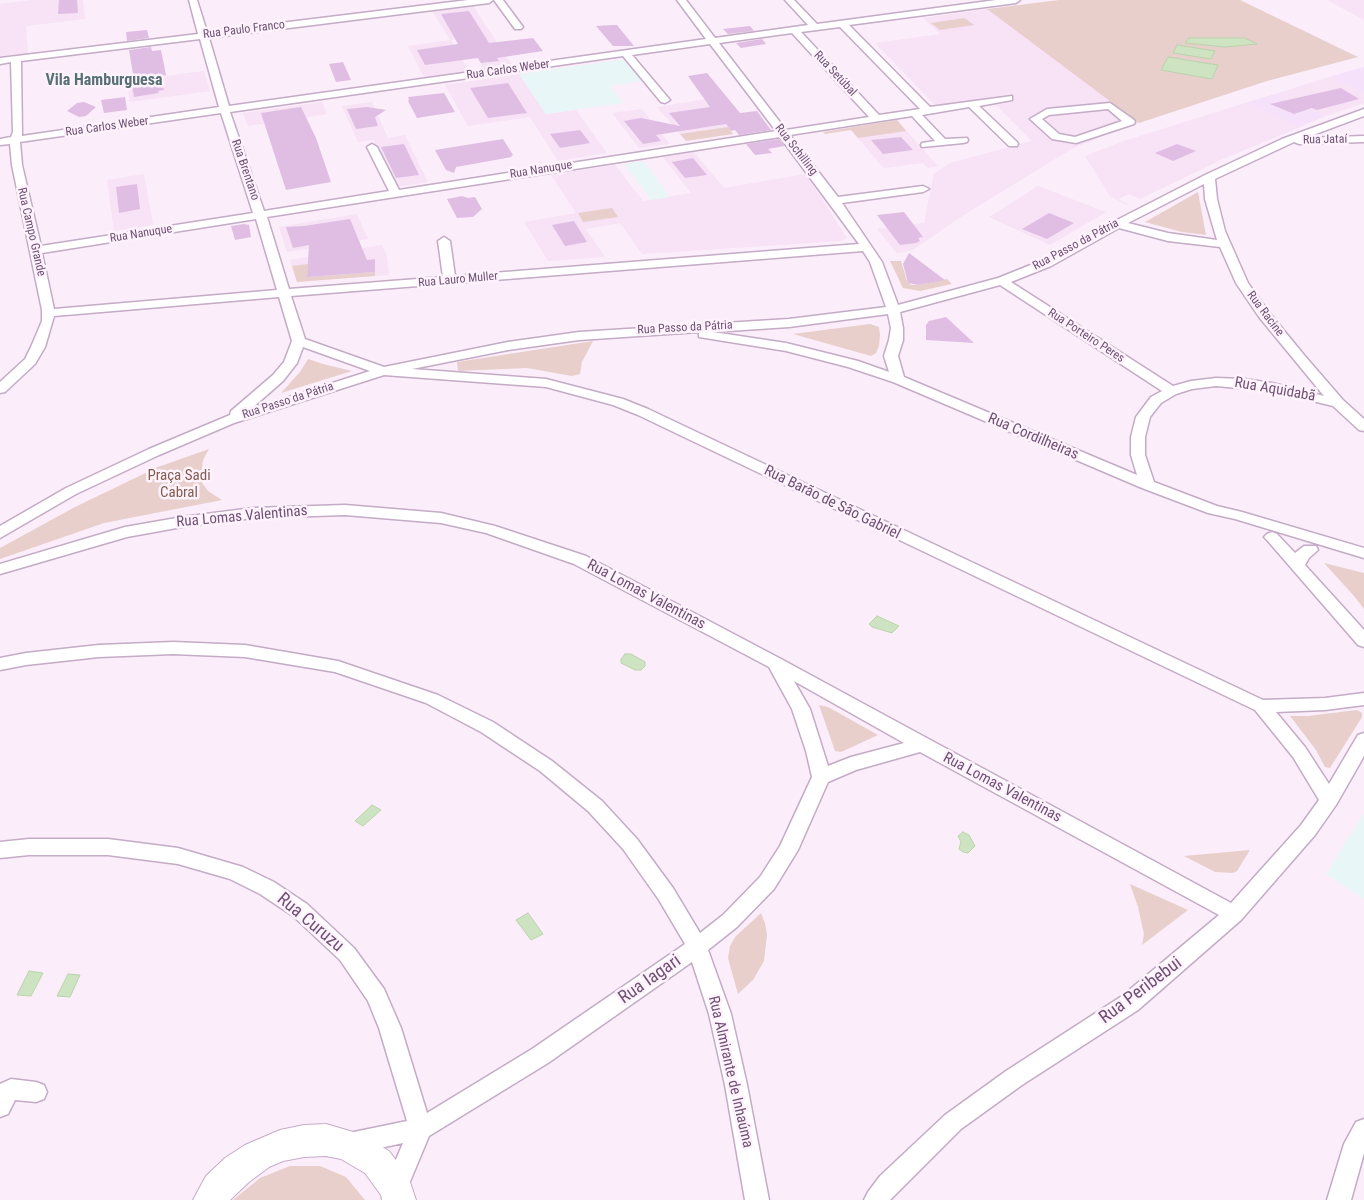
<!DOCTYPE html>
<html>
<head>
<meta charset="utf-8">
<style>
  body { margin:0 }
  canvas { display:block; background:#fbedf9 }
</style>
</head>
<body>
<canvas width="1364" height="1200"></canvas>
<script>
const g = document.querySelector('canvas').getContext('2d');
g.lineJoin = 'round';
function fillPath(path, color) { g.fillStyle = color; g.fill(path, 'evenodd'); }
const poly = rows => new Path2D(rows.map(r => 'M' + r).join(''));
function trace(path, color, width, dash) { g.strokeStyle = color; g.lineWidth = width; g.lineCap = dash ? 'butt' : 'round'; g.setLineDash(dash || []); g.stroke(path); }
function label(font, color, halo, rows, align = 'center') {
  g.font = font + ' "Roboto Condensed",sans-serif'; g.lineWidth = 5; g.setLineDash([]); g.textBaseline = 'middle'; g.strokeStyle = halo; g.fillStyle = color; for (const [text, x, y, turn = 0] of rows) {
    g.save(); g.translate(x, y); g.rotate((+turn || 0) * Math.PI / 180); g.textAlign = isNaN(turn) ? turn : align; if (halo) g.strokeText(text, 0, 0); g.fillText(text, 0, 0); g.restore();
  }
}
fillPath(poly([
  [32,0,83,0,85,19,26,26,28,53,0,56,0,4],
  [1327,0,1364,0,1364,20],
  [473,6,512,65,484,69,465,38,451,40,469,71,424,77,408,46,450,40,432,11],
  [987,9,1139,123,1073,148,959,218,913,250,897,253,877,229,924,223,934,174,950,163,1032,141,996,105,1013,102,1007,95,935,105,875,43,940,34,923,18],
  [204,71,210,91,130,102,127,81],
  [519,74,546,114,576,110,607,153,558,161,530,117,468,126,445,85],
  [1329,77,1364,93,1364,103,1326,116,1275,94],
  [706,99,733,134,686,141,657,107],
  [322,102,327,114,248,126,243,113],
  [372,102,388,138,405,135,428,182,396,187,373,140,358,142,342,106],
  [1245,103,1300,127,1223,159,1140,199,1129,194,1118,199,1128,204,1127,205,1110,196,1085,156,1124,141],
  [642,109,670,144,639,148,612,113],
  [897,120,938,166,928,168,923,163,884,168,849,128],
  [694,152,724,188,806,174,847,238,841,241,642,254,620,223,586,229,605,257,548,261,524,222,576,213,551,175,615,165,643,201,691,193,663,157],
  [144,174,153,225,114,231,107,180],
  [1038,186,1106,212,1050,245,989,217],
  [357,214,368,239,287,252,279,227],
  [382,245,387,257,389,275,297,282,290,260]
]), '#f7e2f6');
fillPath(poly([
  [1364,67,1364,93,1329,77,1346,72],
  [1275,94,1326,116,1300,127,1245,103]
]), '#f5e2fa');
fillPath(poly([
  [626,59,643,81,610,86,623,103,546,114,519,74],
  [643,161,645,163,670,197,651,200,624,164],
  [1364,813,1364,899,1326,874]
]), '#e9f6f8');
fillPath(poly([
  [1059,0,1240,0,1358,57,1267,81,1139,123,987,9],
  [964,18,974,25,940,30,931,23],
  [897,120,906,131,858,138,851,130,825,134,823,132],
  [728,127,733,134,686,141,680,134],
  [1198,192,1206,235,1182,232,1145,222],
  [612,208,618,217,583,222,578,213],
  [890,261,901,261,907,281,911,285,918,285,947,279,952,284,920,291,903,288],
  [308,264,307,277,375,272,375,276,297,282,292,266],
  [870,324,879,327,880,335,879,346,876,353,871,356,793,334],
  [593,341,582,362,580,374,572,376,527,368,458,371,457,362],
  [308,359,323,364,352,371,281,393,300,372],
  [209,449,203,460,201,475,202,483,208,491,222,500,104,523,0,559,0,548,75,507,158,467],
  [1324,563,1364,573,1364,609,1354,596],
  [819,705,828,707,878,735,841,752,835,751],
  [1357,710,1362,713,1362,717,1330,768,1325,767,1316,750,1290,716,1308,716],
  [1250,850,1237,871,1233,873,1215,872,1184,856],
  [1130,884,1188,910,1142,945,1144,934,1138,907],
  [761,913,765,923,767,935,764,961,753,980,738,994,728,958,730,946,735,937],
  [290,1166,320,1166,346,1177,365,1200,233,1200,260,1178]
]), '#e8cfcc');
const water = poly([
  [1189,38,1245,38,1257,44,1225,47,1185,43,1189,38],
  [1177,45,1215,51,1211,59,1173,53,1177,45],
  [1168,57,1218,65,1212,79,1161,70,1168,57],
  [877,616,899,626,892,633,872,627,869,624,877,616],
  [625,654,631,654,645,662,645,666,641,670,635,670,621,663,621,659,625,654],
  [372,805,381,810,363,826,355,821,372,805],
  [963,832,969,835,975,846,968,853,963,852,959,849,961,842,958,836,963,832],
  [528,913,543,934,531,940,516,920,528,913],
  [29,971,43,973,31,996,17,995,29,971],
  [68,974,80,975,70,997,57,996,68,974]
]);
fillPath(water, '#cee3c2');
trace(water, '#b8d4aa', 1);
fillPath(poly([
  [59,0,77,0,78,13,58,14],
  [469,11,489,43,533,38,543,51,497,58,499,61,481,63,478,58,425,65,417,50,458,44,441,14],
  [612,25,617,25,634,46,613,46,596,26],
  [750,26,754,31,728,34,723,29],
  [147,30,149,38,127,41,126,32],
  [762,39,766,44,741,48,736,43],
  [151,47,152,51,161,50,166,75,161,76,164,90,158,91,159,93,134,97,130,75,133,74,129,50],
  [343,62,351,80,336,82,329,64],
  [707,73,740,113,757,111,771,130,739,135,735,130,731,131,726,124,656,135,661,141,643,144,624,121,641,118,680,126,669,113,710,107,688,76],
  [508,83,527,113,488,118,470,88],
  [1341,88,1359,99,1317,110,1312,108,1294,114,1270,104],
  [444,93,455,112,417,118,408,101,409,100,408,97],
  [125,97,127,110,104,113,101,100],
  [84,102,96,107,86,116,79,117,67,111,77,103],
  [301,107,316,138,331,182,286,190,261,113],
  [367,107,386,110,375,117,378,126,356,129,347,109],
  [580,130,590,143,560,148,550,134],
  [901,137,913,150,883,154,871,140],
  [503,139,513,155,511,156,512,157,456,167,454,173,446,170,435,150],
  [779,139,785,146,768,149,772,153,755,155,746,144],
  [404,144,419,175,396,178,381,147],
  [1177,144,1196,151,1173,161,1155,153],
  [693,158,707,175,685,178,672,162],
  [137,184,140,209,119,213,116,187],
  [462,196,468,198,475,197,482,209,473,217,457,218,447,199],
  [904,212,923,237,918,238,920,241,916,243,900,245,877,215],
  [1049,213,1074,223,1047,239,1022,229],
  [350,219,367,260,375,259,375,272,307,277,309,245,293,248,286,227,304,226],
  [574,221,587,242,565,246,552,225],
  [244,224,249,225,251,237,235,240,231,226],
  [909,253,945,280,918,285,908,283,903,264],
  [946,317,974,343,926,340,926,325,929,321]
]), '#e0bee4');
const street = poly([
  [189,0,197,0,207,32,468,0,493,0,489,3,209,38,229,106,706,39,677,0,686,0,715,38,808,25,785,0,794,0,817,24,996,0,1020,0,1016,3,849,25,930,107,1012,96,1012,100,979,106,1017,142,1018,144,1017,146,1009,146,969,107,922,115,945,139,967,138,968,140,967,142,963,143,922,147,921,145,922,143,935,141,912,116,790,135,838,197,923,186,929,189,923,192,842,203,882,262,898,305,998,278,1043,260,1113,222,1205,175,1282,139,1364,109,1364,116,1305,138,1364,136,1364,142,1299,144,1294,142,1215,179,1217,199,1225,231,1248,283,1268,311,1304,355,1343,400,1364,419,1364,431,1359,430,1333,406,1272,391,1216,386,1192,389,1176,394,1161,403,1150,417,1145,437,1145,455,1154,482,1217,506,1242,512,1364,548,1364,558,1235,519,1208,513,1142,488,893,382,848,367,786,351,699,337,699,332,579,340,508,350,412,369,546,379,623,399,648,409,1263,700,1325,698,1364,693,1364,705,1325,710,1276,712,1305,747,1329,784,1358,735,1364,733,1364,756,1336,805,1315,835,1241,920,1138,1010,1022,1085,961,1129,890,1200,864,1200,868,1192,880,1176,945,1115,1006,1071,1122,996,1219,915,920,752,856,770,828,782,798,850,774,889,737,927,708,950,731,1014,747,1085,769,1200,745,1200,725,1085,709,1014,692,962,548,1063,429,1136,404,1196,396,1199,388,1196,384,1188,403,1143,349,1155,341,1152,338,1144,341,1136,349,1133,407,1121,379,1028,368,1001,340,960,293,916,260,894,230,879,178,864,108,855,29,855,0,858,0,842,29,839,108,839,178,848,243,867,274,882,307,904,354,948,384,989,401,1028,427,1113,532,1049,685,944,659,900,623,849,588,811,540,771,481,732,426,703,335,672,245,657,173,654,99,657,26,665,0,670,0,658,26,653,99,645,173,642,245,645,338,661,438,695,493,722,552,761,602,801,637,839,673,888,700,933,723,915,760,877,780,846,812,777,806,751,792,709,769,667,574,564,486,533,441,523,345,515,253,518,182,527,127,537,0,574,0,564,125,527,182,517,253,508,345,505,441,513,495,526,586,556,781,659,1231,903,1301,825,1319,800,1293,757,1255,710,638,415,613,405,546,387,384,375,234,423,159,455,76,494,0,538,0,526,66,488,149,449,230,415,231,411,273,375,284,362,292,341,279,297,54,316,45,347,35,364,5,392,0,393,0,382,25,359,31,347,42,321,42,310,12,165,10,144,0,145,0,139,11,137,13,132,11,62,0,64,0,58,198,34,189,0],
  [840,27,920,109,879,115,801,32,840,27],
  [792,33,869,117,786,130,719,43,792,33],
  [200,39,219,107,22,136,21,61,200,39],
  [710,44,776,131,399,190,377,147,372,144,367,147,389,191,264,211,230,112,623,56,661,102,665,103,670,100,632,55,710,44],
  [221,113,253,213,41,246,22,165,20,142,221,113],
  [780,137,859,244,455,276,450,241,444,237,438,241,443,277,289,289,267,217,780,137],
  [1204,184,1205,199,1217,240,1168,233,1128,223,1204,184],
  [256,219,277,290,54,309,42,253,256,219],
  [1119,228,1168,241,1220,247,1236,283,1259,317,1324,396,1272,383,1244,379,1216,378,1191,381,1173,386,1011,282,1051,266,1119,228],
  [863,251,870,262,886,307,789,319,579,332,508,342,384,367,305,339,291,296,863,251],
  [1000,285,1162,391,1151,397,1136,417,1131,437,1131,455,1137,475,904,377,898,356,903,340,903,328,900,312,1000,285],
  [888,314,891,328,889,340,884,356,889,372,858,361,786,343,713,332,789,327,888,314],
  [303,347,370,371,251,409,283,381,297,363,303,347],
  [794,681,904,743,851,757,828,766,810,709,794,681],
  [494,0,503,0,523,27,521,29,515,29,494,0],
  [1110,103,1134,120,1135,122,1134,124,1076,143,1052,139,1030,119,1047,109,1110,103],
  [1108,109,1122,121,1075,137,1059,134,1042,119,1049,115,1108,109],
  [1272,532,1277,534,1295,553,1304,546,1316,546,1318,550,1309,558,1305,565,1364,630,1364,647,1358,645,1267,540,1264,537,1267,534,1272,532],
  [11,1079,36,1082,44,1085,47,1092,44,1099,36,1102,15,1100,8,1114,0,1117,0,1084,11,1079],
  [1364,1119,1364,1153,1351,1200,1327,1200,1344,1144,1356,1122,1364,1119]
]);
const secondary = poly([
  [326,1124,360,1134,389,1151,408,1176,416,1200,382,1200,381,1195,365,1173,341,1159,326,1156,304,1157,283,1161,269,1167,249,1182,230,1200,193,1200,206,1176,225,1158,245,1145,280,1130,304,1125,326,1124]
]);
trace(street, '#c4abc6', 3);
trace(secondary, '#c7aac9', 2);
fillPath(street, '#fff');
fillPath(secondary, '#fff');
label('12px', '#705175', '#fef3fc', [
  ["Rua Paulo Franco",244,30,-7],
  ["Rua Carlos Weber",508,70,-8],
  ["Rua Setúbal",835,74,47],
  ["Rua Carlos Weber",107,127,-8],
  ["Rua Jataí",1325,140,-1],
  ["Rua Schilling",796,150,52],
  ["Rua Brentano",245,170,71],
  ["Rua Nanuque",541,170,-9],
  ["Rua Campo Grande",31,232,77],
  ["Rua Nanuque",141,234,-9],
  ["Rua Passo da Pátria",1076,245,-28],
  ["Rua Lauro Muller",458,280,-5],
  ["Rua Racine",1265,314,53],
  ["Rua Passo da Pátria",685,328,-3],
  ["Rua Porteiro Peres",1086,336,33],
  ["Rua Passo da Pátria",288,401,-18]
]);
label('15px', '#705175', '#fef3fc', [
  ["Rua Aquidabã",1275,390,10],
  ["Rua Cordilheiras",1033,437,23],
  ["Rua Barão de São Gabriel",832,503,26],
  ["Rua Lomas Valentinas",242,517,-5],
  ["Rua Lomas Valentinas",646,595,28],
  ["Rua Lomas Valentinas",1002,788,28],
  ["Rua Almirante de Inhaúma",730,1072,77]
]);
label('15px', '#845c50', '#fef3fc', [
  ["Praça Sadi",179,476],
  ["Cabral",179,493]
]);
label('bold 16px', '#577075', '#fef3fc', [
  ["Vila Hamburguesa",104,81]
]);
label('18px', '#705175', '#fef3fc', [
  ["Rua Curuzu",310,923,40],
  ["Rua Iagari",650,980,-35],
  ["Rua Peribebui",1141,991,-37]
]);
</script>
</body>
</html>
